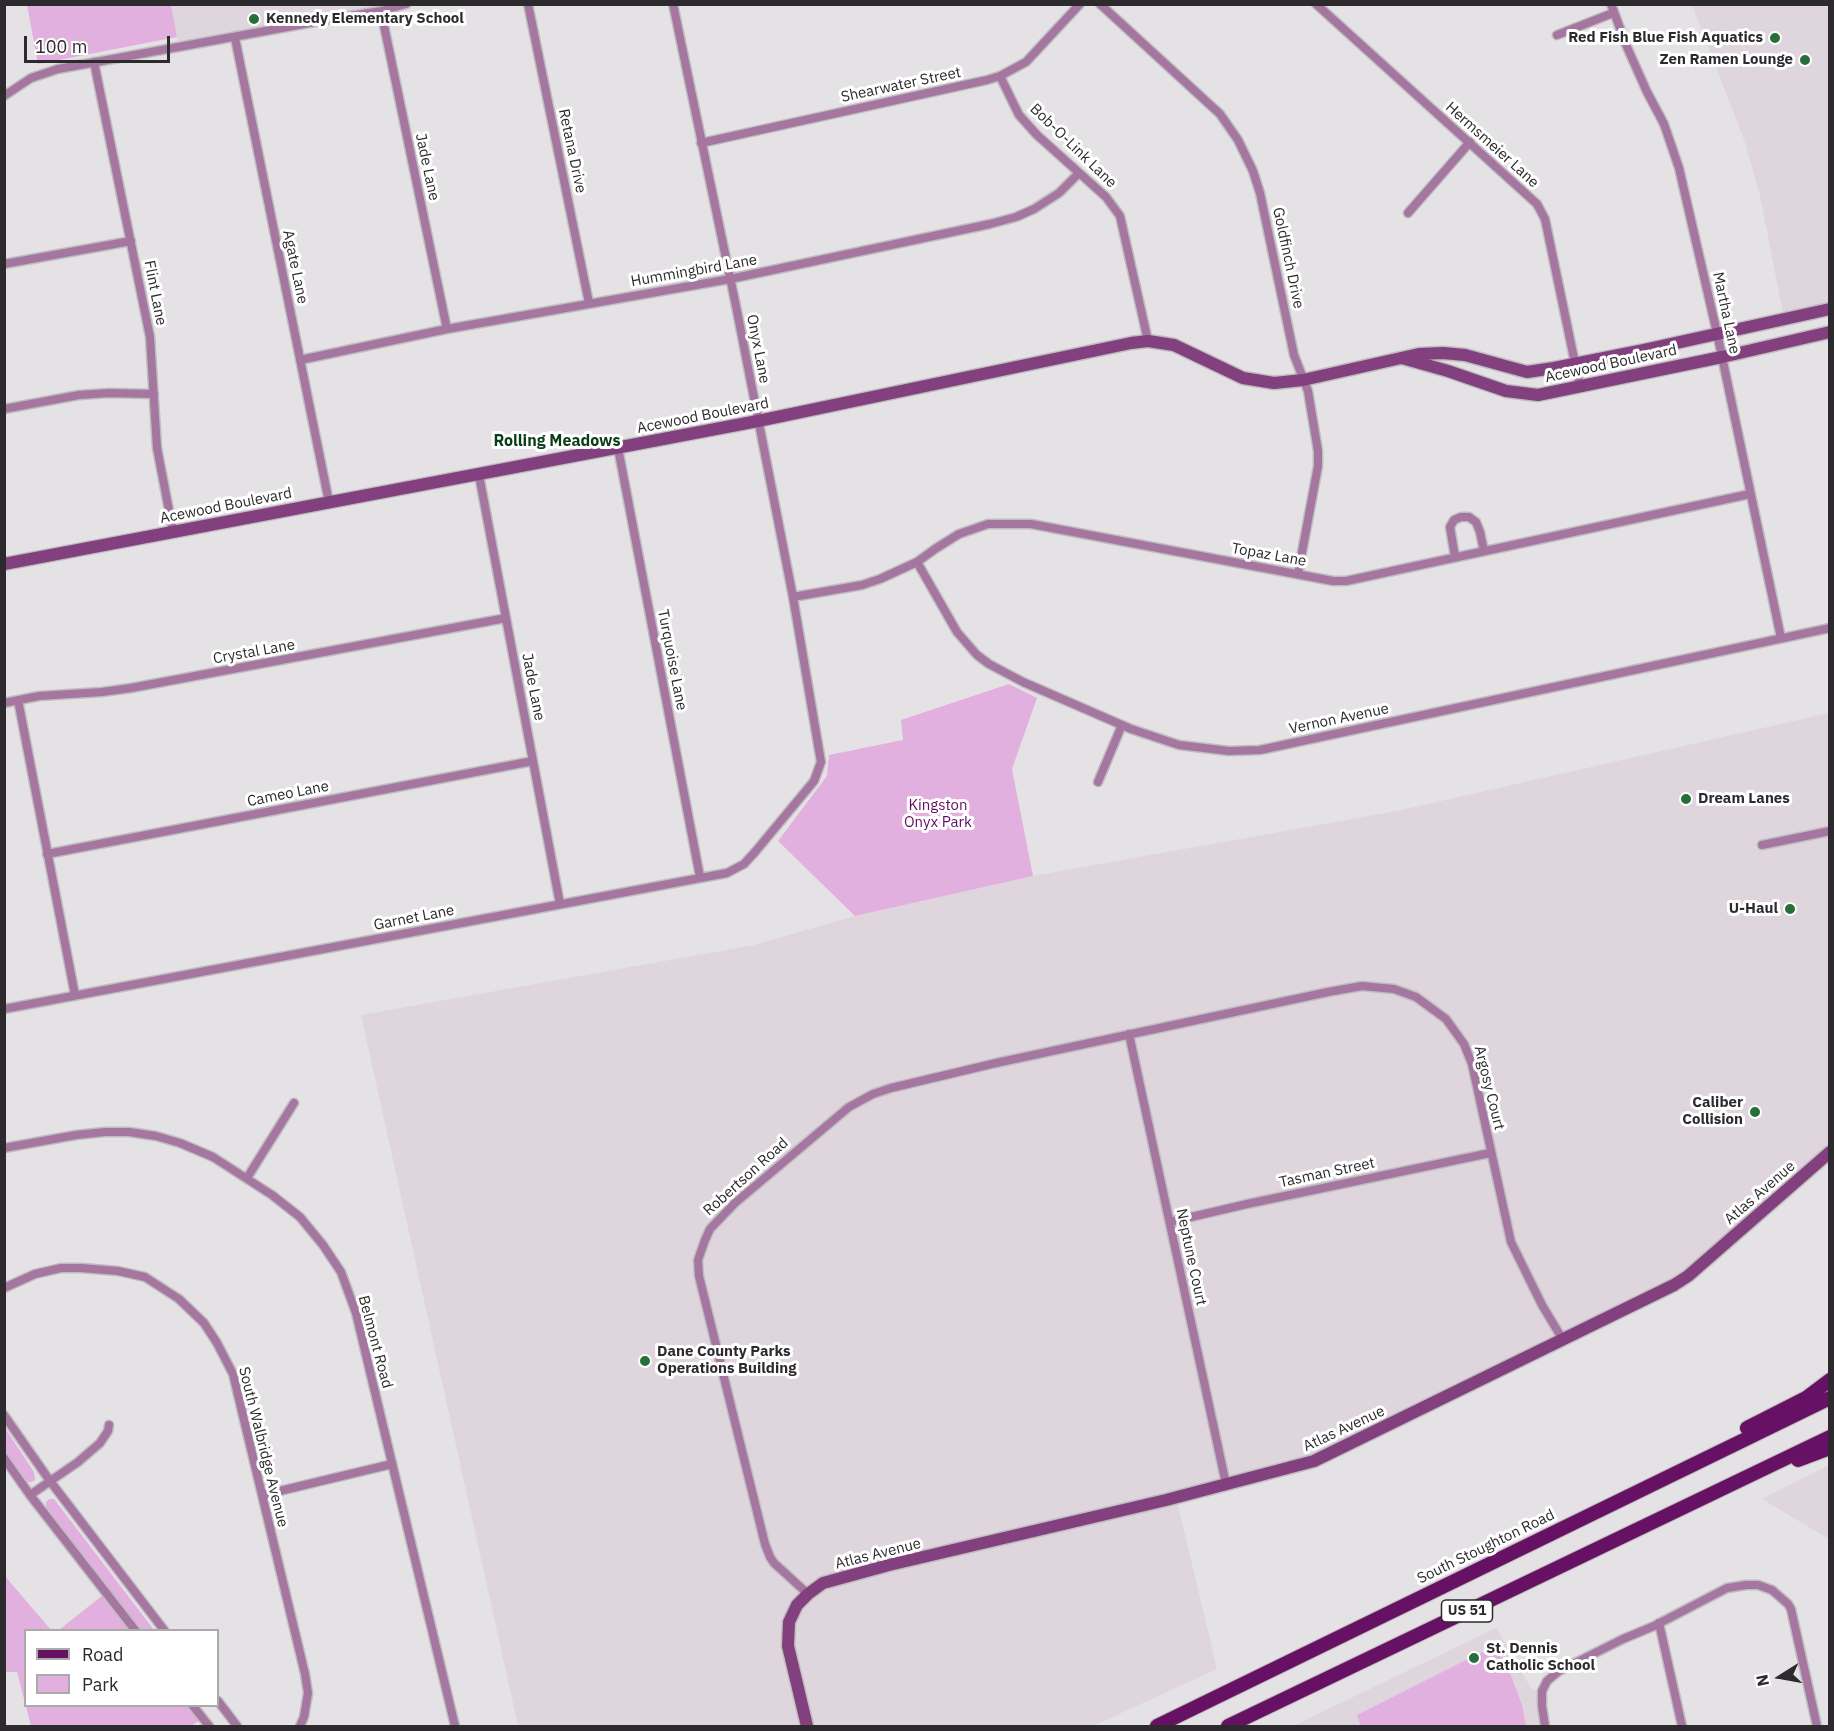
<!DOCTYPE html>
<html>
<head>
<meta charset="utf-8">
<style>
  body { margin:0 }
  #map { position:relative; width:1834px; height:1731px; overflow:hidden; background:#e5e2e5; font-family:"IBM Plex Sans",sans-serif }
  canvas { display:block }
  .frame { position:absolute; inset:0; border:6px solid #2c2a2c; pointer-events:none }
  .legend { position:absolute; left:24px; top:1629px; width:195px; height:78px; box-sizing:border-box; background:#fff; border:2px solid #abaaab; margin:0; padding:8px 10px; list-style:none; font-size:18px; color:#2c2a2c }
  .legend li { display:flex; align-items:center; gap:12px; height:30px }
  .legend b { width:30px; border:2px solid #abaaab }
  .north { position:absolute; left:1750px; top:1647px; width:60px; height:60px; -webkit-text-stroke:4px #fff; paint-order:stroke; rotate:259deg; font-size:16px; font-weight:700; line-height:24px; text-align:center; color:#2c2a2c }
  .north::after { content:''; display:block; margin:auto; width:21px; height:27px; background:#2c2a2c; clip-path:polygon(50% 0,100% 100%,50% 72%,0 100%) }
  .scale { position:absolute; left:24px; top:36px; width:146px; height:27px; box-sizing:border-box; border:3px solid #2c2a2c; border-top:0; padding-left:8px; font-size:18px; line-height:21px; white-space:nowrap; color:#2c2a2c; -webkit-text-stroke:4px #fff; paint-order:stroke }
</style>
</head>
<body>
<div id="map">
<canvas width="1834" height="1731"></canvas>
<div class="frame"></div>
<ul class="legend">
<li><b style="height:8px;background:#671165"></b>Road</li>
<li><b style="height:16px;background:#e2b0de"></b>Park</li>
</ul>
<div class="north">N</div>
<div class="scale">100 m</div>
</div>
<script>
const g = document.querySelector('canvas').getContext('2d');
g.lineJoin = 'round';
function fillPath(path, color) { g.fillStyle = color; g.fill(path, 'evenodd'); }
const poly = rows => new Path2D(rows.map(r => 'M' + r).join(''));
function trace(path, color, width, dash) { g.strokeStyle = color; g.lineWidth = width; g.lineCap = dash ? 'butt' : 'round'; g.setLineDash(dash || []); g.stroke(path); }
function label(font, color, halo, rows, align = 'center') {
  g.font = font + ' "IBM Plex Sans",sans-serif'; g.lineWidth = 6; g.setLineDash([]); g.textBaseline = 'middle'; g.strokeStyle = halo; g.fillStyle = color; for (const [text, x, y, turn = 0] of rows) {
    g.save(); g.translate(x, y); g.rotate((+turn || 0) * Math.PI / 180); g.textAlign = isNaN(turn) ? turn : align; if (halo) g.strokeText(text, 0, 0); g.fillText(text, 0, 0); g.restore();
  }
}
fillPath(poly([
  [397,4,179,47,171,5],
  [1692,5,1829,5,1829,309,1784,318,1760,196,1746,145],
  [1829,713,1829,1152,1688,1276,1315,1461,1176,1497,1217,1669,1093,1726,518,1726,361,1015,754,945,855,916,1033,876,1397,811],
  [1829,1465,1829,1539,1762,1499],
  [1496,1628,1531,1688,1542,1695,1545,1726,1293,1726]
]), '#ded5dd');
fillPath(poly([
  [27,5,171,5,177,37,38,64],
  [1009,684,1037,698,1012,769,1033,876,855,916,778,841,827,776,829,755,903,740,901,720],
  [5,1428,34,1472,35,1480,32,1482,28,1482,25,1479,5,1451],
  [49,1499,54,1499,154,1630,140,1630,46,1507,46,1502],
  [4,1575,51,1630,26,1630,26,1706,188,1706,199,1721,191,1726,31,1726,17,1672,5,1672],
  [103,1595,130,1630,59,1630],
  [1494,1646,1510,1673,1522,1705,1526,1726,1361,1726,1357,1715]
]), '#e2b0de');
const street = poly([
  [528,4,589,303],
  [1100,4,1220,114,1238,140,1253,171,1260,193,1294,355,1308,391,1318,451,1318,466,1298,574],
  [1316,4,1537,204,1545,219,1580,387],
  [1611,4,1627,47,1647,92,1664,124,1679,168,1717,333,1781,638],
  [381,11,447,329],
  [1557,35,1613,13],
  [235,38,329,502],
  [94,62,150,337,157,448,173,531],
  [1000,76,1019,115,1037,135,1106,197,1120,216,1148,341],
  [4,96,31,78,58,69,331,19,381,11,406,4],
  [701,143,987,80,1000,76,1026,62,1080,4],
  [1408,213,1470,142],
  [4,264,131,241],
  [300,360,447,329,730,279,990,224,1016,217,1034,209,1059,193,1079,173],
  [4,409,79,395,109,393,154,394],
  [618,448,700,877],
  [479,475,560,904],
  [1455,557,1450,527,1454,520,1461,517,1469,517,1476,522,1480,532,1484,551],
  [917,562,957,632,977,655,989,664,1023,682,1131,729,1179,745,1229,751,1260,750,1830,628],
  [793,597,862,585,880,579,917,562,935,549,959,534,988,524,1031,524,1333,581,1346,581,1750,494],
  [18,700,75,995],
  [4,703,39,696,102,692,131,688,506,618],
  [1098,782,1122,725],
  [1762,845,1830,831],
  [47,854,533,761],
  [4,1009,727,873,744,864,755,852,814,781,821,762,793,597,736,306,673,4],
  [1129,1034,1226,1484],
  [4,1148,76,1135,105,1132,129,1132,156,1136,180,1143,213,1157,272,1195,300,1217,323,1245,341,1272,356,1313,455,1726],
  [247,1178,294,1103],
  [1170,1222,1247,1204,1490,1153],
  [4,1288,35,1274,61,1268,81,1268,118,1271,145,1277,179,1299,204,1323,217,1343,233,1374,305,1674,308,1693,304,1717,300,1726],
  [4,1415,50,1481,164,1630],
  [4,1458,30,1495,135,1630],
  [30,1495,78,1462,100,1443,108,1431,109,1425],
  [263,1495,392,1464],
  [808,1594,774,1563,770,1557,765,1544,699,1276,698,1260,705,1240,710,1229,735,1203,849,1107,873,1094,891,1088,996,1063,1328,992,1362,986,1394,989,1416,997,1446,1019,1464,1044,1472,1064,1511,1242,1542,1305,1563,1340],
  [1659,1623,1682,1726],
  [218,1701,237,1726],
  [193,1706,209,1726],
  [1545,1726,1542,1706,1542,1691,1547,1681,1559,1671,1623,1639,1654,1626,1727,1588,1746,1585,1758,1585,1772,1590,1788,1604,1791,1609,1817,1726]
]);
const secondary = poly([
  [1402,358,1448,371,1506,391,1538,395,1722,357,1830,332],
  [4,564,758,421,1131,343,1148,341,1174,345,1243,378,1274,383,1303,380,1419,354,1443,353,1465,355,1527,372,1554,368,1644,350,1830,309],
  [807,1726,788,1646,789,1622,797,1605,808,1594,823,1583,889,1565,1166,1500,1314,1461,1674,1285,1688,1276,1830,1152]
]);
const primary = poly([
  [1747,1428,1806,1398,1830,1380],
  [1798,1460,1830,1448],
  [1157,1726,1830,1398],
  [1228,1726,1830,1437]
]);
trace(street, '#c0bdc0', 11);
trace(secondary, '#c0bdc0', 15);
trace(primary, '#c0bdc0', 16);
trace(street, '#a476a0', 8);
trace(secondary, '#82407e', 12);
trace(primary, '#671165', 14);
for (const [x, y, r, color] of [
  [254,19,6,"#276e3a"],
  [1775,38,6,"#276e3a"],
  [1805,60,6,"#276e3a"],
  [1686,799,6,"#276e3a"],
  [1790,909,6,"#276e3a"],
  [1755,1112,6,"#276e3a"],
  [645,1361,6,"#276e3a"],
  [1474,1658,6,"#276e3a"]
]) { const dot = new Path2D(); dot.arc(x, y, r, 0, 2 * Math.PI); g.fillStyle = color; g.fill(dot); trace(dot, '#fff', 2); }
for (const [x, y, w] of [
  [1467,1611,51]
]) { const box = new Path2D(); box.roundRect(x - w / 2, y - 11, w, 22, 4.5); g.fillStyle = '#fff'; g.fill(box); trace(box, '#2c2a2c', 1.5); }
label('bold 14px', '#2c2a2c', null, [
  ["US 51",1467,1611]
]);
label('bold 15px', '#2c2a2c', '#fff', [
  ["Kennedy Elementary School",266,19],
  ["Red Fish Blue Fish Aquatics",1763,38,"right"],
  ["Zen Ramen Lounge",1793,60,"right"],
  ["Dream Lanes",1698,799],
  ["U-Haul",1778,909,"right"],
  ["Caliber",1743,1103,"right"],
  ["Collision",1743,1120,"right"],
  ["Dane County Parks",657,1352],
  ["Operations Building",657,1369],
  ["St. Dennis",1486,1649],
  ["Catholic School",1486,1666]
], 'left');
label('15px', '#2c2a2c', '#fff', [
  ["Shearwater Street",901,85,-12],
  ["Hermsmeier Lane",1492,145,42],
  ["Bob-O-Link Lane",1073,146,44],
  ["Retana Drive",572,151,78],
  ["Jade Lane",427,167,78],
  ["Goldfinch Drive",1288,258,78],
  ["Agate Lane",295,267,78],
  ["Hummingbird Lane",694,271,-10],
  ["Flint Lane",155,293,79],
  ["Martha Lane",1726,313,78],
  ["Onyx Lane",758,349,79],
  ["Acewood Boulevard",1611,364,-12],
  ["Acewood Boulevard",703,416,-11],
  ["Acewood Boulevard",226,506,-11],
  ["Topaz Lane",1269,555,10],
  ["Crystal Lane",254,652,-10],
  ["Turquoise Lane",672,660,79],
  ["Jade Lane",533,687,79],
  ["Vernon Avenue",1339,719,-12],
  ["Cameo Lane",288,794,-11],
  ["Garnet Lane",414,918,-11],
  ["Argosy Court",1489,1088,76],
  ["Tasman Street",1327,1173,-12],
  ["Robertson Road",746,1177,-42],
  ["Atlas Avenue",1760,1193,-41],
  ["Neptune Court",1191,1257,78],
  ["Belmont Road",375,1342,75],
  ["Atlas Avenue",1344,1429,-25],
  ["South Walbridge Avenue",263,1447,76],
  ["South Stoughton Road",1486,1547,-26],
  ["Atlas Avenue",878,1554,-14]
]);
label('15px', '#620d60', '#fff', [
  ["Kingston",938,806],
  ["Onyx Park",938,823]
]);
label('bold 16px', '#0a3d1a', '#fff', [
  ["Rolling Meadows",557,441]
]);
</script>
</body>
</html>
